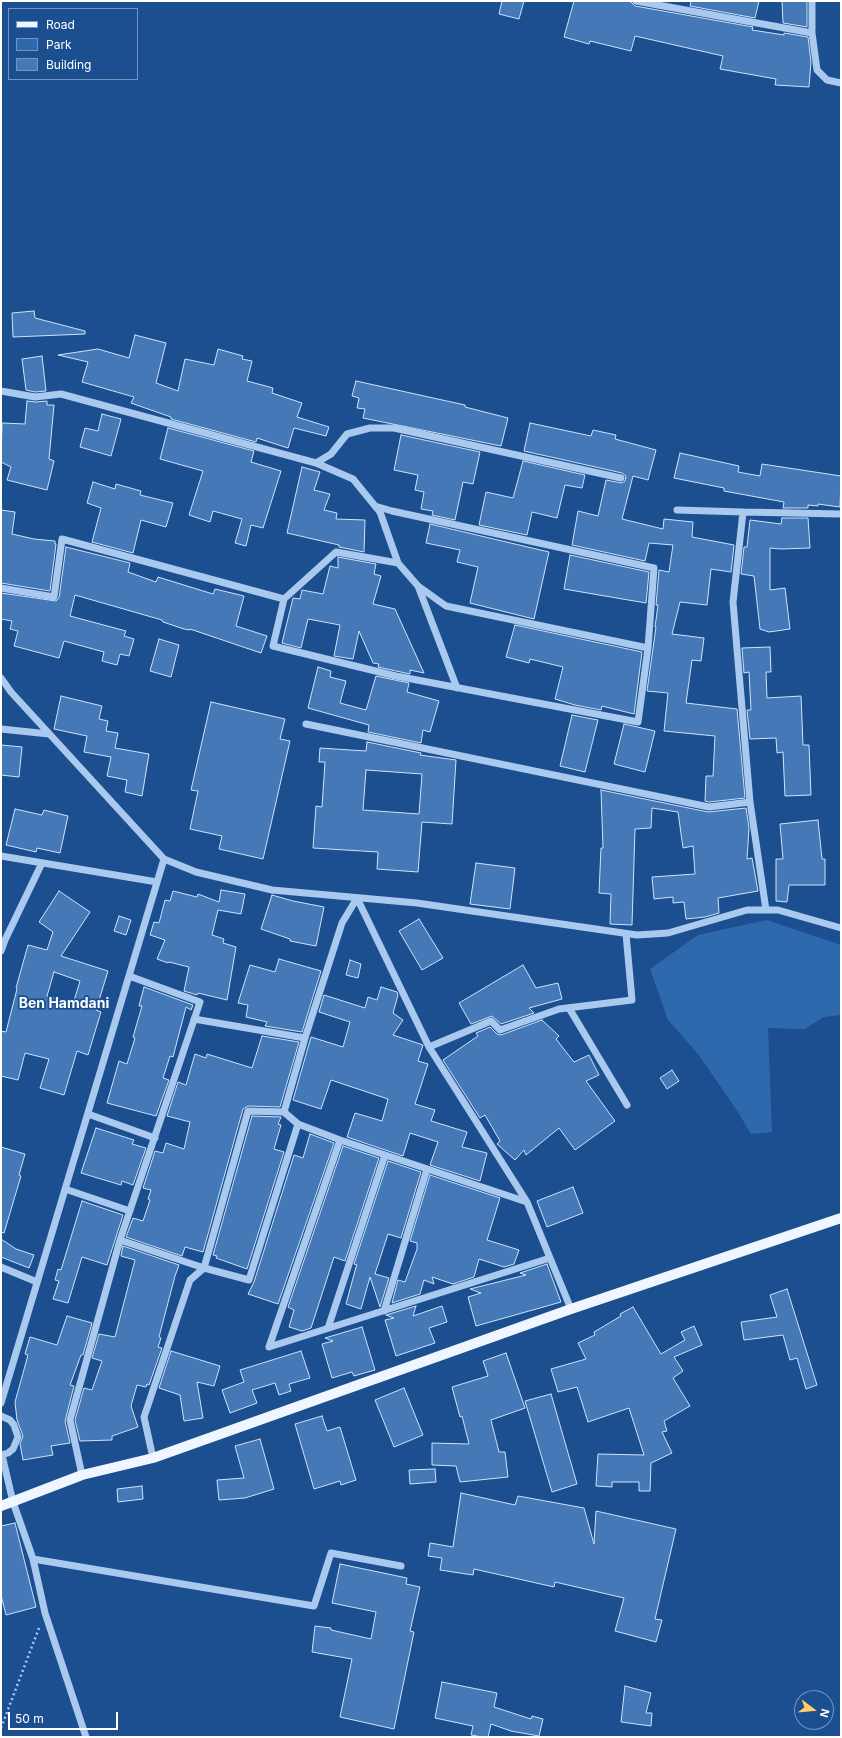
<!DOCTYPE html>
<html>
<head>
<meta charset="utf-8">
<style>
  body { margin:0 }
  #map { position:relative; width:842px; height:1738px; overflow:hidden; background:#1b4f8f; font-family:Inter,sans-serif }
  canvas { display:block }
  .frame { position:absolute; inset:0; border:2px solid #fff; pointer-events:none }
  .legend { position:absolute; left:8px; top:8px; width:130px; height:72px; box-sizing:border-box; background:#1b4f8f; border:1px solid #7695bc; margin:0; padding:5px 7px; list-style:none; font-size:12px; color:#fff }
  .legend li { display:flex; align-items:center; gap:8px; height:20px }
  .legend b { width:20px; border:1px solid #7695bc }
  .north { position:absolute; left:794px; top:1690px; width:40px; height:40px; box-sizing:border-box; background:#1b4f8f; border:1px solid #7695bc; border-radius:50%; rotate:106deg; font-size:11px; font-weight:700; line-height:16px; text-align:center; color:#fff }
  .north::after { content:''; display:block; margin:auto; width:14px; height:18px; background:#ffd166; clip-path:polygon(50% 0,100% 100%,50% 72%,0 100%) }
  .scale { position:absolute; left:8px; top:1712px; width:110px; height:18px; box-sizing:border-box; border:2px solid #fff; border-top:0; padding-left:5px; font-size:12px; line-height:14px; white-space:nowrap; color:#fff; -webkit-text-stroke:3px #1b4f8f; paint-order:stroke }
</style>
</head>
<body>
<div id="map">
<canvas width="842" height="1738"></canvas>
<div class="frame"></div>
<ul class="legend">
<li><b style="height:5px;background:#f0f6ff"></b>Road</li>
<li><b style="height:11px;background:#2e69ad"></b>Park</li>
<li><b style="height:11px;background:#4478b7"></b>Building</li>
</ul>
<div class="north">N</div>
<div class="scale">50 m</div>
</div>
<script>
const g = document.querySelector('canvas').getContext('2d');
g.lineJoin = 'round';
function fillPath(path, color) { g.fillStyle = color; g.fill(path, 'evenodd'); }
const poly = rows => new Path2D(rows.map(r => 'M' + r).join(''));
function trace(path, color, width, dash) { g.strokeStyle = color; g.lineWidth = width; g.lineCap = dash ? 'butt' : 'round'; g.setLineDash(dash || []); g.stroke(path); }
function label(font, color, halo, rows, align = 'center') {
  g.font = font + ' Inter,sans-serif'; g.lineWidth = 3.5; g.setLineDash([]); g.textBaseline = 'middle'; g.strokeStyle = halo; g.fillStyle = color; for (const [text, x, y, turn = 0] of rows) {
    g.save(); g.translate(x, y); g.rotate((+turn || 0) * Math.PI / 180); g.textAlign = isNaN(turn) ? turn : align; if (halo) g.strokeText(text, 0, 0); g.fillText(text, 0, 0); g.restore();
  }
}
fillPath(poly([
  [767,920,841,945,841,1015,824,1017,805,1029,768,1028,772,1132,751,1134,738,1112,698,1054,668,1020,650,969,698,935]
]), '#2e69ad');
const building = poly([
  [502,1,524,1,519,19,499,14,502,1],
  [574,1,627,1,631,2,635,6,753,27,752,30,784,35,784,33,808,37,811,62,809,87,775,85,776,79,720,69,723,56,635,36,631,51,590,41,589,44,564,37,574,1],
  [691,1,759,1,755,18,690,6,691,1],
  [782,1,807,1,807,27,783,23,782,1],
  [34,311,35,318,85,331,85,334,13,337,12,313,34,311],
  [135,335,166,343,156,383,178,391,185,359,214,365,218,349,243,356,242,359,252,361,247,381,273,388,272,393,302,403,297,417,329,427,326,436,294,428,288,448,257,438,256,442,171,419,171,417,131,403,134,397,82,382,88,362,58,355,98,349,129,358,135,335],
  [42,356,46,391,35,392,26,390,22,359,42,356],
  [356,381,465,405,465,407,508,418,501,446,363,418,365,409,357,408,359,398,352,396,356,381],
  [27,401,35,402,47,401,47,405,54,405,49,459,54,461,47,490,7,480,11,467,1,462,2,423,25,424,27,401],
  [102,414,121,419,111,456,80,447,85,428,98,431,102,414],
  [530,423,591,436,593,430,616,435,615,439,656,450,648,480,633,476,622,519,663,529,664,519,693,522,692,537,734,545,731,572,711,569,707,605,680,602,672,634,704,638,701,661,692,660,686,703,737,709,745,798,709,802,705,801,706,776,713,776,715,736,664,731,668,693,647,691,656,627,655,627,658,605,656,605,659,570,669,572,673,545,649,543,645,561,572,545,578,511,598,516,606,480,622,483,625,481,626,476,622,473,609,470,524,451,530,423],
  [168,428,254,451,251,462,281,471,263,528,251,525,246,546,235,543,242,519,213,511,210,522,189,515,203,471,160,459,168,428],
  [401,435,480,452,473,484,463,482,455,520,432,515,433,511,421,509,424,492,415,490,418,475,394,470,401,435],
  [680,453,739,466,738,472,760,476,762,464,841,476,840,507,818,504,818,506,808,505,808,508,783,508,784,502,724,491,724,488,674,478,680,453],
  [523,461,585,475,582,488,565,485,557,518,532,512,527,535,479,525,486,492,513,498,523,461],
  [302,467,320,472,314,490,330,494,324,510,337,513,336,519,365,520,364,552,339,547,339,545,287,533,302,467],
  [93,482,115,489,116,484,141,491,140,495,173,503,166,527,141,520,133,553,92,542,101,508,87,503,93,482],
  [1,510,15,512,12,534,34,539,55,541,55,544,56,544,50,591,1,583,1,510],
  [782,518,808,518,810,548,781,549,770,548,770,590,785,588,790,629,769,632,760,629,754,576,741,574,744,547,747,547,750,520,781,524,782,518],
  [430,524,549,552,534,619,470,603,478,567,457,562,460,550,426,543,430,524],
  [66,547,130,563,128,572,156,582,158,577,213,594,215,589,244,596,236,626,267,636,261,653,190,629,190,630,184,629,163,622,162,620,75,595,70,616,126,631,124,636,134,639,129,656,120,654,117,665,102,661,104,652,64,641,59,658,14,646,18,631,10,629,12,621,1,619,1,593,56,601,59,598,66,547],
  [570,555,649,572,646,603,564,589,570,555],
  [338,557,376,564,374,574,381,576,373,604,395,609,424,673,410,670,410,674,378,667,379,664,373,663,359,631,353,659,334,656,340,625,308,619,301,648,282,643,293,598,300,599,302,590,323,594,330,566,338,568,338,557],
  [515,625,642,652,634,714,602,706,601,710,575,705,555,699,563,667,530,659,529,663,506,657,515,625],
  [159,639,179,645,171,677,150,671,159,639],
  [770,647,771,672,766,672,767,698,801,696,803,745,809,745,811,795,785,796,783,752,777,753,776,738,750,739,747,710,751,710,749,672,744,673,742,648,770,647],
  [318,667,331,671,330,677,346,681,340,703,366,710,376,676,409,683,407,692,439,701,430,732,423,730,421,743,368,732,369,725,308,708,318,667],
  [61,696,102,706,99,719,108,721,106,731,118,733,115,748,149,754,142,796,125,792,127,780,107,776,111,757,84,752,87,736,54,729,61,696],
  [211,702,285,719,280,739,290,741,263,859,219,849,222,836,190,829,198,791,191,790,211,702],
  [572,715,598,720,585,772,560,766,572,715],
  [624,724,655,731,645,772,614,764,624,724],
  [367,742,421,753,420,755,456,760,452,824,422,822,418,872,377,869,378,852,313,848,316,806,322,807,325,762,319,762,320,748,366,751,367,742],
  [366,770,422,774,419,814,363,810,366,770],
  [1,745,22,747,19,777,1,775,1,745],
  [601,790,708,812,746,808,749,828,747,859,752,858,758,891,718,898,719,913,705,917,686,919,684,902,673,903,673,897,654,899,652,877,695,874,693,846,683,848,678,812,652,808,651,828,635,829,632,925,610,924,611,894,599,893,601,848,603,848,601,790],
  [15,809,42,815,44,810,68,816,60,853,37,848,36,852,6,845,15,809],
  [818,820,822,859,825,859,825,885,789,885,787,902,776,901,776,859,783,859,780,824,818,820],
  [476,863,515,868,510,909,470,904,476,863],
  [221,890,245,894,241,914,218,910,212,935,224,939,223,943,236,947,227,1000,198,993,197,995,184,991,189,967,169,962,168,963,157,959,165,940,150,935,154,922,159,923,165,900,170,901,173,891,197,897,198,894,219,902,221,890],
  [59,891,90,912,61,956,108,971,96,1010,101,1012,88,1055,77,1051,64,1095,40,1088,49,1059,25,1053,18,1080,1,1076,1,1031,6,1032,17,989,16,988,28,945,47,950,53,932,39,922,59,891],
  [54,972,80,981,73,1004,47,996,54,972],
  [272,895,293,901,324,907,316,946,290,941,290,939,261,929,272,895],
  [119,916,131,920,126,935,114,931,119,916],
  [419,919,443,958,422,970,399,931,419,919],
  [279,959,321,971,302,1032,265,1026,267,1022,246,1017,248,1005,238,1003,250,965,275,972,279,959],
  [350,960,361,964,358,978,346,975,350,960],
  [523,965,536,988,558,983,562,999,529,1008,534,1013,501,1024,492,1016,471,1024,459,1003,523,965],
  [144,987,193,1005,191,1010,186,1007,173,1057,170,1056,163,1078,169,1080,156,1116,107,1103,119,1061,127,1064,135,1038,133,1037,142,1006,139,1006,144,987],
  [381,987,397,992,398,995,393,1013,403,1020,393,1035,423,1045,418,1061,428,1064,415,1104,435,1110,431,1121,467,1132,462,1147,487,1153,480,1181,430,1165,438,1142,410,1133,403,1156,347,1137,355,1113,382,1121,388,1099,331,1080,321,1109,293,1100,311,1037,343,1047,350,1022,319,1012,324,995,365,1008,368,997,377,1000,381,987],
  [542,1020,559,1036,556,1039,574,1062,589,1055,599,1075,586,1081,615,1121,575,1150,559,1128,526,1155,524,1150,515,1160,497,1144,500,1141,485,1115,480,1118,443,1060,478,1036,476,1033,490,1027,497,1034,501,1035,542,1020],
  [262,1036,299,1042,280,1107,248,1106,243,1109,203,1252,185,1247,182,1256,126,1237,133,1218,143,1221,150,1200,148,1199,151,1190,143,1188,155,1151,163,1153,166,1143,184,1149,190,1122,167,1116,178,1082,186,1085,195,1054,206,1058,207,1054,252,1068,262,1036],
  [672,1070,679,1081,667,1089,660,1078,672,1070],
  [252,1116,281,1117,278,1124,281,1125,274,1149,284,1152,247,1269,216,1258,217,1256,213,1255,252,1116],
  [96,1128,134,1140,132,1144,146,1148,133,1185,122,1181,121,1185,81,1173,96,1128],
  [310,1134,334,1143,278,1304,248,1294,254,1282,294,1155,303,1158,310,1134],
  [343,1146,379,1158,345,1261,334,1257,311,1328,302,1331,289,1327,294,1310,288,1307,343,1146],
  [1,1147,25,1154,19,1175,21,1176,4,1233,1,1232,1,1147],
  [388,1161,421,1172,401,1238,388,1234,375,1274,389,1278,380,1307,370,1277,361,1309,346,1304,356,1267,357,1265,354,1264,388,1161],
  [430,1175,500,1198,487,1240,519,1250,514,1264,504,1267,479,1259,474,1277,453,1284,432,1277,434,1284,424,1280,420,1294,392,1303,398,1280,405,1282,417,1249,417,1243,410,1241,430,1175],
  [573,1187,583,1213,547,1227,537,1201,573,1187],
  [82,1201,123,1215,107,1265,82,1257,68,1303,53,1299,59,1281,55,1280,58,1269,61,1270,82,1201],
  [1,1239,16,1249,34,1255,29,1268,1,1257,1,1239],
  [123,1246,179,1265,175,1276,159,1337,161,1338,158,1347,162,1348,149,1385,147,1384,146,1387,137,1385,131,1406,138,1427,112,1436,112,1440,80,1441,75,1420,84,1388,92,1390,102,1361,92,1358,99,1334,115,1337,135,1260,121,1256,123,1246],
  [547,1264,561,1302,476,1326,468,1297,481,1293,470,1289,526,1275,520,1273,547,1264],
  [787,1289,817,1385,806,1389,797,1358,790,1360,783,1335,744,1340,741,1322,777,1317,770,1295,787,1289],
  [416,1306,413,1316,442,1306,447,1322,429,1328,435,1343,396,1356,385,1320,394,1318,386,1315,416,1306],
  [633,1307,661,1354,685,1340,681,1332,694,1326,702,1345,674,1357,683,1371,673,1378,690,1406,664,1421,667,1431,662,1432,672,1453,651,1463,650,1491,639,1491,639,1482,612,1482,612,1487,596,1486,598,1454,644,1455,629,1408,588,1422,577,1387,558,1392,551,1369,586,1359,578,1343,595,1335,594,1332,621,1316,620,1314,633,1307],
  [67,1316,92,1323,83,1355,81,1355,70,1385,74,1386,65,1421,70,1443,51,1446,53,1455,23,1460,20,1444,23,1436,17,1420,15,1402,28,1355,25,1354,30,1337,57,1345,67,1316],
  [362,1327,375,1370,354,1376,352,1372,332,1378,322,1344,333,1341,325,1338,362,1327],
  [171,1351,220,1366,214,1386,197,1382,203,1418,184,1421,180,1395,159,1388,171,1351],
  [301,1351,310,1378,289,1384,291,1391,279,1395,275,1383,252,1390,257,1403,230,1413,222,1390,244,1382,240,1370,301,1351],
  [506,1353,525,1408,491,1420,499,1452,505,1452,508,1477,460,1482,456,1466,432,1465,432,1443,469,1444,462,1416,460,1417,452,1387,488,1376,483,1361,506,1353],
  [404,1388,423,1435,394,1447,375,1400,404,1388],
  [551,1394,577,1484,552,1492,525,1401,551,1394],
  [322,1416,327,1431,340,1427,356,1480,341,1485,340,1481,314,1489,295,1424,322,1416],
  [260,1439,274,1489,245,1498,219,1500,217,1480,244,1478,235,1446,260,1439],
  [435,1469,436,1482,410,1484,409,1470,435,1469],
  [142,1486,143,1499,118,1502,117,1489,142,1486],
  [461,1493,515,1505,518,1496,584,1508,594,1544,596,1511,676,1529,655,1619,662,1620,656,1642,615,1631,624,1598,555,1582,554,1587,474,1569,473,1575,440,1570,442,1558,428,1556,430,1543,453,1547,461,1493],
  [15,1523,36,1607,6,1615,1,1595,1,1526,15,1523],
  [340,1564,407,1578,406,1584,420,1587,410,1631,414,1632,394,1729,340,1717,352,1659,312,1652,315,1626,331,1628,331,1630,371,1639,376,1612,332,1603,340,1564],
  [442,1682,497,1693,494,1707,531,1719,532,1716,543,1719,539,1736,511,1731,491,1724,488,1737,482,1737,471,1735,473,1726,435,1718,442,1682],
  [625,1686,651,1693,646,1713,652,1713,651,1726,621,1722,625,1686]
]);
fillPath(building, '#4478b7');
trace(building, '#cfe3fa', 1);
trace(poly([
  [1,1728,39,1628]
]), '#a9c9ee', 2.5, [2, 3]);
trace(poly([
  [636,1,812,33],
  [812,1,812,33,817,70,827,80,841,83],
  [1,391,35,397,61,394,316,463,331,454,347,434,370,428,394,428,621,478],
  [316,463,353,479,380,512,398,563,418,586,446,606,648,648],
  [375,506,392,511,654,568,648,648,638,722,396,676,273,646,284,599,336,552,398,563],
  [677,510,743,512],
  [418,586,457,688],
  [1,588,54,597,62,539,284,599],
  [1,678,11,692,164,859,196,872,272,890,417,903,637,935,668,933,747,910,778,910,841,928],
  [306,724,709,807,750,802],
  [1,729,49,734],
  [1,856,157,882],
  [766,910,750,802,733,602,743,512,841,514],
  [1,951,5,940,42,863],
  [569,1008,627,1105],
  [194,1019,305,1038],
  [429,1047,491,1021,500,1030,559,1009,632,1000,626,934],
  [284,1112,298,1124,340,1140,527,1202],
  [88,1114,155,1138],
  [65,1189,130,1211],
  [120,1240,200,1002,129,976],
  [1,1267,37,1282],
  [384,1311,427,1169],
  [328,1328,385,1155],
  [269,1347,550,1258],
  [269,1347,340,1140],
  [1,1403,164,859],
  [1,1416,10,1420,14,1425,18,1437,13,1449,8,1453,1,1455],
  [2,1455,13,1502,33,1559,45,1613,86,1737],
  [153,1458,144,1417,190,1280,204,1268,249,1280,298,1124],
  [82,1475,70,1420,120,1240,204,1268,248,1111,284,1112,305,1038,342,923,357,898,429,1047,527,1202,571,1309],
  [33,1559,314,1606,331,1553,401,1566]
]), '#a9c9ee', 7);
trace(poly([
  [1,1506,82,1475,153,1458,571,1309,841,1218]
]), '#f0f6ff', 10);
label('bold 14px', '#fff', '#1b4f8f', [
  ["Ben Hamdani",64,1004]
]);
</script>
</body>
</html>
